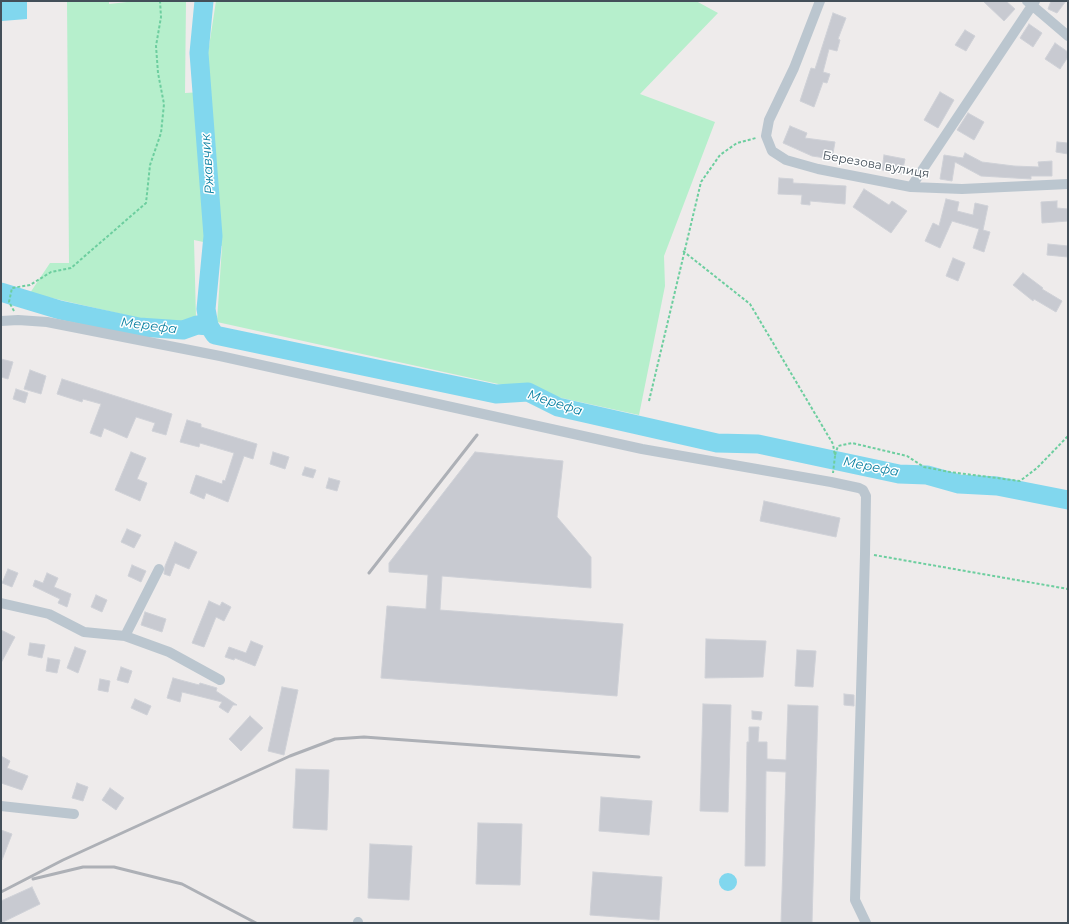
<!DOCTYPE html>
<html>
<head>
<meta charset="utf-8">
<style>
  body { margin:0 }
  #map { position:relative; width:1069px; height:924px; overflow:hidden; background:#eeebeb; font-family:Montserrat,sans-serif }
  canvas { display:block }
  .frame { position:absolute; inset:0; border:2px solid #434f59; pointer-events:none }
</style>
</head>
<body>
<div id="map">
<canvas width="1069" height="924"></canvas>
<div class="frame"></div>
</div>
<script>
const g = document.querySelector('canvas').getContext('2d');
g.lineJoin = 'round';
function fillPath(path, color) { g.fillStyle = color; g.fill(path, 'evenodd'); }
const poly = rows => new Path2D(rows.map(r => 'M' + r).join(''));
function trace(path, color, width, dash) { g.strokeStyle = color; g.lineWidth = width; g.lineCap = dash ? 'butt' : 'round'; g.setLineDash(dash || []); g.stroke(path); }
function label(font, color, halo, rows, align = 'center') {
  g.font = font + ' Montserrat,sans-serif'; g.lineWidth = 3; g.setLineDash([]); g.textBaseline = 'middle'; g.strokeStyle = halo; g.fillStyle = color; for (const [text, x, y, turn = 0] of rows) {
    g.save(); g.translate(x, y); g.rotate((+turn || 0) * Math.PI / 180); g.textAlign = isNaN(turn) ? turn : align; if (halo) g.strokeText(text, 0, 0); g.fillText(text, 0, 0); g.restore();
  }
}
fillPath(poly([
  [67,1,109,1,109,4,136,1,186,1,185,93,202,92,216,1,696,1,718,13,640,94,715,122,664,256,665,286,639,415,217,322,222,246,194,240,196,318,178,327,30,293,50,263,69,263]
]), '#b6efcc');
fillPath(poly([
  [1,1,27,1,27,19,2,21,1,23],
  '719 882a9 9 0 1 1 18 0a9 9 0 1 1-18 0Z'
]), '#81d7ee');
trace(poly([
  [204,1,199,53,213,236,206,309,209,326],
  [1,292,60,310,139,327,183,330,197,325,209,326,215,335,496,394,528,392,558,407,717,443,758,444,899,474,927,475,959,484,997,486,1068,500]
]), '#81d7ee', 19);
const building = poly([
  [983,1,1006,1,1015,9,1004,21,983,1],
  [1051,1,1066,1,1057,13,1048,9,1051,1],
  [833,13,846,18,838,39,840,40,837,51,829,49,823,72,830,74,827,83,823,82,814,107,800,101,811,68,815,69,833,13],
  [1029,24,1042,33,1033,47,1020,38,1029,24],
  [965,30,975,36,966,51,955,45,965,30],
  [1055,43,1068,52,1068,57,1060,69,1045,59,1055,43],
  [940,92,954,100,938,128,924,120,940,92],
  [968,113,984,122,974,140,957,130,968,113],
  [790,126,807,133,805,138,835,142,832,159,812,156,783,143,790,126],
  [1057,142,1068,143,1068,154,1056,152,1057,142],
  [965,153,982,162,1014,166,1039,167,1038,162,1052,161,1052,176,1031,176,1031,179,981,176,955,162,952,181,940,179,944,155,963,158,965,153],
  [884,155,905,159,902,174,882,170,884,155],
  [779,178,793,179,793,183,846,186,845,204,810,201,810,205,801,204,802,195,778,194,779,178],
  [864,189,889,205,892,201,907,211,891,233,853,207,864,189],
  [946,199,959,202,957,211,973,215,975,203,988,206,983,230,990,232,984,252,973,248,979,229,952,221,940,248,925,241,933,223,939,226,946,199],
  [1057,201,1057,208,1068,209,1068,221,1042,223,1041,202,1057,201],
  [1048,244,1068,246,1068,257,1047,255,1048,244],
  [953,258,965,263,958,281,946,276,953,258],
  [1023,273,1043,288,1042,289,1062,301,1056,312,1034,299,1033,301,1013,285,1023,273],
  [1,359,13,362,8,379,1,377,1,359],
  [30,370,46,376,41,394,24,389,30,370],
  [62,379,172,414,166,435,152,431,155,423,136,417,127,438,104,428,101,437,90,433,101,404,83,399,82,402,57,394,62,379],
  [16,389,28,393,25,403,13,399,16,389],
  [187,420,201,424,201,427,257,444,253,459,244,456,228,502,206,493,204,499,190,493,196,475,222,484,223,480,225,481,234,453,200,443,199,447,180,442,187,420],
  [131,452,146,458,137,479,147,483,140,501,115,490,131,452],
  [273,452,289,457,285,469,270,464,273,452],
  [475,452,563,461,557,517,591,557,591,588,442,576,440,610,623,624,617,696,381,678,387,606,426,609,428,575,389,572,389,563,475,452],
  [305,467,316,470,313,478,302,475,305,467],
  [329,478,340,481,337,491,326,488,329,478],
  [764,501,840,518,836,537,760,521,764,501],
  [127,529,141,535,134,548,121,542,127,529],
  [175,542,197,552,189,569,175,563,170,576,164,574,165,566,175,542],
  [132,565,146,571,141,582,128,576,132,565],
  [8,569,18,573,12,587,2,583,8,569],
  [47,573,58,578,54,587,71,594,67,607,58,603,60,599,33,586,35,580,43,583,47,573],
  [96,595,107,600,102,612,91,607,96,595],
  [209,601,220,606,222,602,231,607,224,621,216,617,204,647,192,643,209,601],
  [145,612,166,619,162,632,141,625,145,612],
  [1,630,15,637,1,663,1,630],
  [706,639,766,641,763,677,705,678,706,639],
  [251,641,263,646,255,666,235,658,234,660,225,657,229,647,246,653,251,641],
  [30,643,45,645,42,658,28,655,30,643],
  [75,647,86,651,78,673,67,668,75,647],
  [797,650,816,651,813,687,795,686,797,650],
  [48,658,60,660,57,673,46,671,48,658],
  [121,667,132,671,128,683,117,680,121,667],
  [173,678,199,685,200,683,217,688,216,691,237,705,233,705,228,713,219,707,222,702,182,692,180,702,167,698,173,678],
  [100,679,110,681,108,692,98,690,100,679],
  [282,687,298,690,284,755,268,751,282,687],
  [844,694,854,695,854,706,844,705,844,694],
  [135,699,151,706,147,715,131,708,135,699],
  [703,704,731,705,728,812,700,811,703,704],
  [788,705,818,706,812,923,781,923,786,772,766,771,765,866,745,866,747,742,749,742,749,727,759,727,758,742,767,742,767,759,786,760,788,705],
  [752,711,762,712,761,720,752,719,752,711],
  [250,716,263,728,241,751,229,739,250,716],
  [1,756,10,761,7,768,28,776,22,790,1,783,1,756],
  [296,769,329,770,327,830,293,828,296,769],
  [77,783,88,787,83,801,72,798,77,783],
  [110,788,124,798,116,810,102,800,110,788],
  [601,797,652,801,649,835,599,831,601,797],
  [478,823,522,824,520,885,476,884,478,823],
  [1,830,12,834,2,860,1,860,1,830],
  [370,844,412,846,409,900,368,898,370,844],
  [593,872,662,877,659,920,590,915,593,872],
  [32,887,40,904,1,923,1,901,32,887]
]);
fillPath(building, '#c8cad1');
trace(building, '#cfd1d7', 1);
trace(poly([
  [683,251,750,304,833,444,835,456,833,473],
  [14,311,9,302,12,288,30,285,51,272,71,268,146,203,150,165,161,133,164,104,158,73,156,46,161,17,160,1],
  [649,401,701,182,720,155,737,143,756,138],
  [835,455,838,446,852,443,907,456,924,467,950,472,1020,481,1037,468,1068,436],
  [874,555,1068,589]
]), '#6dce9f', 2, [3, 2]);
trace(poly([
  [820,1,794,68,769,120,766,136,772,151,786,160,818,169,911,187,962,189,1068,184],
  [1027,1,1068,36],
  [911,187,1035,1],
  [1,321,18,320,47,322,220,356,642,449,831,482,859,488,863,490,866,496,865,554,855,900,866,923],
  [1,603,49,614,84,632,125,636,169,652,220,680],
  [125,636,159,569],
  [1,806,74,814],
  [358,922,358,923]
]), '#bbc6cf', 10);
trace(poly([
  [369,573,477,435],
  [33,879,83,867,114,867,182,884,256,923],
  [1,892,63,860,290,756,335,739,364,737,639,757]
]), '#adb0b6', 3);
label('12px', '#434f59', '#fff', [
  ["Березова вулиця",876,165,10]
]);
label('italic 13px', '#087fa0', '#fff', [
  ["Ржавчик",208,164,-94],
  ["Мерефа",149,326,7],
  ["Мерефа",555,403,18],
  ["Мерефа",871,467,11]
]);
</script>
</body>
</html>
